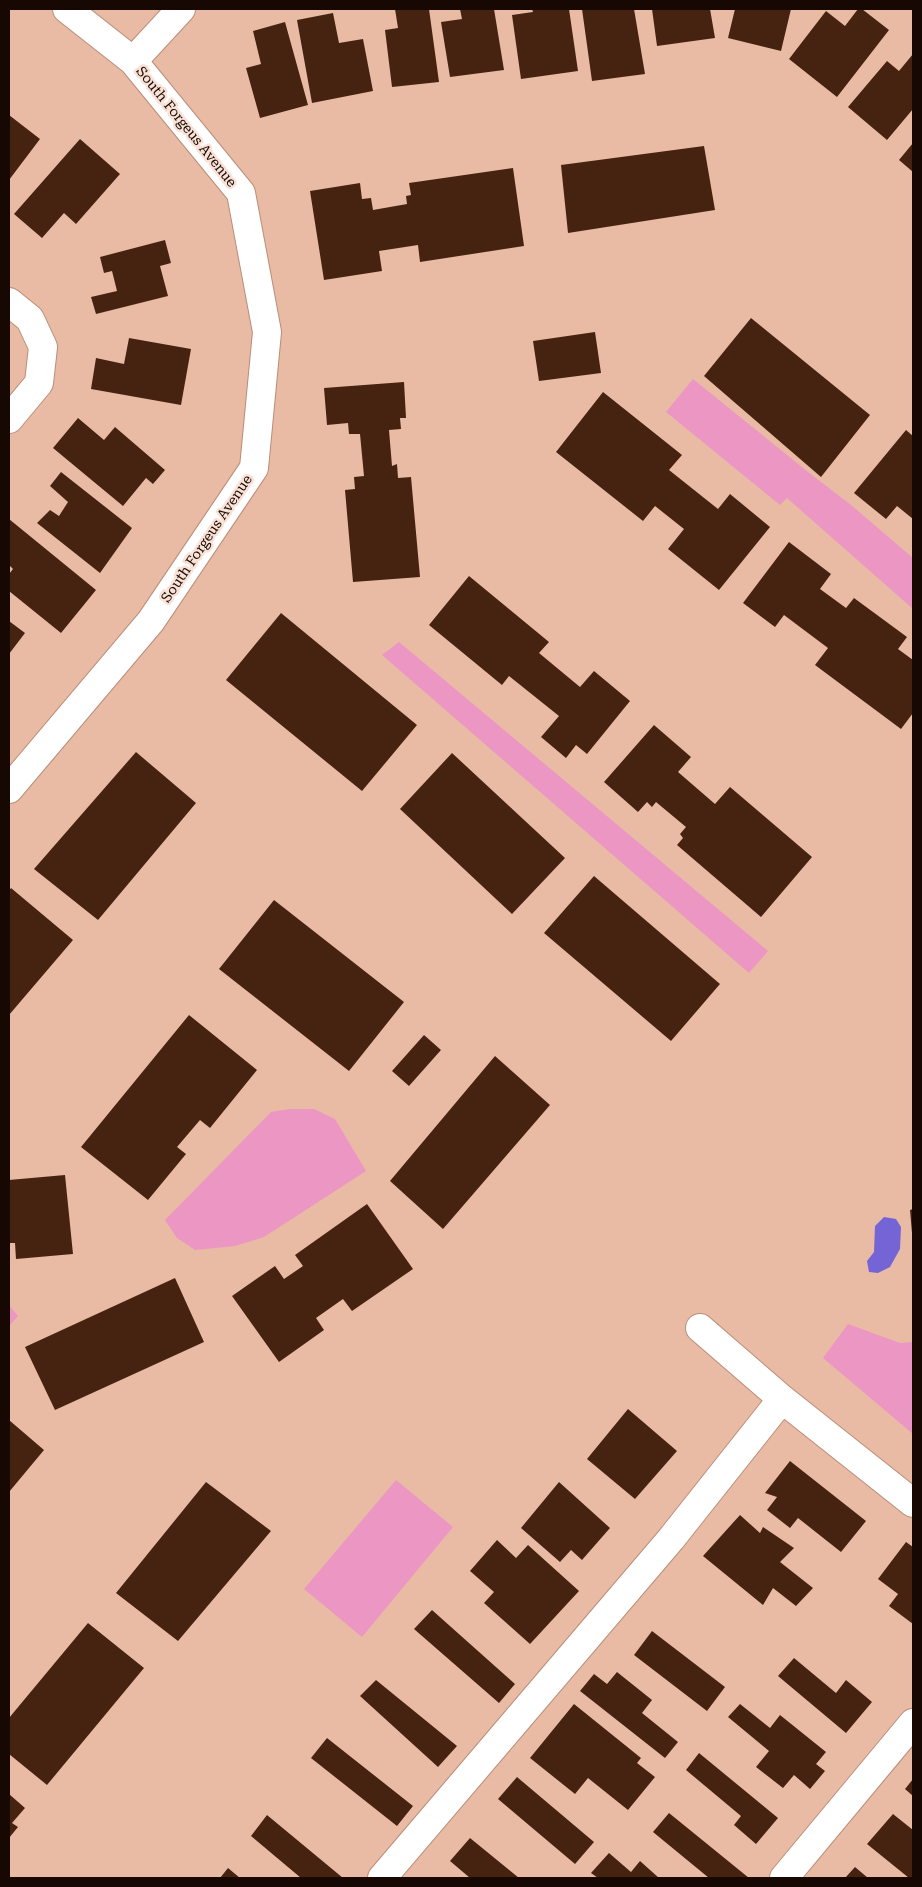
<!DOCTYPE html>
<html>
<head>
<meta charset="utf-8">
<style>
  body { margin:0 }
  #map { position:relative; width:922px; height:1887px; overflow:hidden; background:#e9bba5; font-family:"Roboto Serif",serif }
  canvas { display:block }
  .frame { position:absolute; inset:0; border:10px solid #170803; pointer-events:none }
</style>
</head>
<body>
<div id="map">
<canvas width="922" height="1887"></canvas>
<div class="frame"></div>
</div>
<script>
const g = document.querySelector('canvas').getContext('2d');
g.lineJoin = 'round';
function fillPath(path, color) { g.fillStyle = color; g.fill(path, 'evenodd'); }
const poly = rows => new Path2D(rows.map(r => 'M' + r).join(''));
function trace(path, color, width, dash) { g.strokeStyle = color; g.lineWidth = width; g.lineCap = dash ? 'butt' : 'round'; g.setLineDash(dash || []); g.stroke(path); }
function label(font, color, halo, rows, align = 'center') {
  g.font = font + ' "Roboto Serif",serif'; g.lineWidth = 5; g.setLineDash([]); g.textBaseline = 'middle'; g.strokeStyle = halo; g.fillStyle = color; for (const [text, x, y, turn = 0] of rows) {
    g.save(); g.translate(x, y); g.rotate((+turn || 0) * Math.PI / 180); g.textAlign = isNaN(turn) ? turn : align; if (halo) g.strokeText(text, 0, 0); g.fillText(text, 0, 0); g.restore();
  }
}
fillPath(poly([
  [693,379,808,472,851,505,913,558,913,609,787,498,780,505,666,412],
  [399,642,768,951,749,973,382,655],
  [289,1109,314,1109,335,1119,366,1171,264,1237,235,1246,195,1250,177,1238,165,1220,271,1112],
  [9,1305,18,1316,9,1326],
  [848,1324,900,1343,913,1342,913,1434,823,1358],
  [396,1480,453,1527,362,1637,304,1589]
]), '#eb96c3');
fillPath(poly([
  [884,1217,896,1219,901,1227,900,1249,890,1267,878,1273,869,1272,867,1261,874,1252,875,1226]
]), '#7564d5');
fillPath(poly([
  [395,9,429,9,439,82,392,87,385,30,398,28],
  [460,9,494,9,504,70,450,77,441,22,462,19],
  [532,9,569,9,578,71,521,79,512,15,533,12],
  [582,9,634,9,645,74,592,81],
  [652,9,710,9,715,38,657,46],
  [735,9,791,9,781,51,728,38],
  [858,9,862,9,889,30,837,97,789,59,826,11,845,26],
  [333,13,339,43,363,39,373,91,312,103,297,20],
  [285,22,308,105,260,118,246,68,261,64,253,31],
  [913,54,913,109,887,140,848,107,887,61,899,71],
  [9,115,40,139,9,180],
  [80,139,120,174,76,224,64,213,42,238,14,214],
  [913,143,913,172,899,160],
  [704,146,715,210,568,233,561,165],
  [513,168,524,246,420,262,418,245,379,251,382,271,324,280,310,191,360,183,362,199,371,198,373,210,407,204,406,196,411,195,409,183],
  [165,240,171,263,160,266,168,296,96,314,91,297,117,291,112,271,104,273,100,257],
  [751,318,870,415,821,477,704,376],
  [595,332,601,373,539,381,533,341],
  [129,338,191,349,181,405,91,389,96,358,124,364],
  [404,382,406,418,400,418,401,429,389,430,392,466,397,464,398,478,411,477,420,577,353,582,345,490,355,489,354,477,364,476,360,434,349,434,348,423,327,425,324,388],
  [603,392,682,455,669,470,718,509,730,494,770,527,719,590,668,549,684,529,655,506,643,521,556,452],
  [78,418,104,440,115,427,165,470,153,484,146,478,123,506,53,448],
  [906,430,913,436,913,519,897,506,886,519,854,493],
  [61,472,132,528,100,573,37,523,50,510,59,516,68,502,50,486],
  [9,519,96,590,61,633,9,591,9,574,13,569,9,565],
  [789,542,831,574,820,589,846,608,854,598,907,637,898,649,913,660,913,713,901,729,815,665,828,648,784,615,775,627,743,603],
  [469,576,549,642,539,653,580,687,594,671,630,701,587,754,576,745,566,758,541,737,559,716,509,676,502,685,429,625],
  [281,613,417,725,362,791,226,680],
  [9,621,25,633,9,654],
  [654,725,691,757,678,772,715,804,730,787,812,857,761,917,677,845,683,838,680,834,686,827,656,802,652,807,647,802,638,812,604,782],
  [136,752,196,803,98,920,34,869],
  [452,753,565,858,512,914,400,809],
  [594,876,720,984,671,1041,544,933],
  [11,888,73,940,9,1015,9,891],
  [274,900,404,1002,349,1071,219,969],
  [189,1015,257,1070,210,1128,200,1120,177,1147,186,1154,148,1200,81,1147],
  [424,1035,441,1050,409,1086,392,1071],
  [495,1056,550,1105,443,1229,390,1181],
  [65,1175,73,1254,16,1259,15,1243,9,1243,9,1180],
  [367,1204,413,1269,352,1311,343,1299,316,1318,324,1330,279,1362,232,1296,275,1266,284,1279,303,1266,295,1255],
  [913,1209,913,1233,912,1233,910,1210],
  [175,1278,204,1342,55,1410,25,1347],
  [628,1409,677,1451,635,1499,587,1459],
  [9,1420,44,1450,9,1492],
  [790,1461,866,1521,841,1552,798,1518,790,1528,767,1510,777,1497,765,1493],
  [206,1482,271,1531,178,1641,116,1593],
  [559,1482,610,1528,582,1560,571,1550,560,1562,521,1528],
  [740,1515,760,1533,763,1527,794,1548,780,1562,813,1588,796,1606,773,1588,763,1605,703,1556],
  [497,1540,516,1558,528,1545,579,1591,530,1644,484,1603,494,1592,470,1571],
  [906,1542,913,1547,913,1624,889,1606,898,1594,878,1579],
  [432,1610,515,1684,499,1703,414,1629],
  [88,1623,144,1668,47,1785,9,1754,9,1718],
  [652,1631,725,1687,707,1711,634,1655],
  [794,1658,836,1693,846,1680,872,1702,846,1733,778,1676],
  [617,1672,652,1700,642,1713,678,1742,665,1758,580,1691,594,1674,607,1684],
  [376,1680,457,1746,438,1767,360,1696],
  [574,1704,641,1758,637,1763,655,1777,628,1810,588,1778,575,1794,530,1758],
  [740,1704,770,1728,780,1715,826,1752,816,1764,825,1771,810,1789,794,1775,783,1788,756,1767,769,1751,728,1717],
  [327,1738,413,1806,397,1826,311,1758],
  [699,1753,778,1818,756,1844,734,1825,741,1816,686,1770],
  [517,1777,594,1842,575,1864,498,1799],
  [913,1779,913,1796,905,1789],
  [9,1794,25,1808,12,1823,18,1827,9,1838],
  [669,1813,749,1878,709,1878,653,1832],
  [893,1814,913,1830,913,1878,909,1878,867,1844],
  [267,1815,343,1878,301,1878,251,1836],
  [470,1838,519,1878,470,1878,450,1861],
  [609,1853,631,1872,640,1861,659,1878,598,1878,591,1873],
  [855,1867,868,1878,845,1878],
  [228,1868,240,1878,220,1878]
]), '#462310');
const minor = poly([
  [133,61,181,9],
  [9,302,30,319,43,347,39,383,9,419],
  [9,789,151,621,254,468,267,332,241,193,133,61,67,9],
  [700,1328,782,1399,913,1503],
  [382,1878,671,1539,782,1399],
  [784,1878,913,1723]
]);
trace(minor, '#b98e79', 30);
trace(minor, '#fff', 28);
label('14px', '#170803', '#f9e1d6', [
  ["South Forgeus Avenue",186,127,51],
  ["South Forgeus Avenue",207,539,-56]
]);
</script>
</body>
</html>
